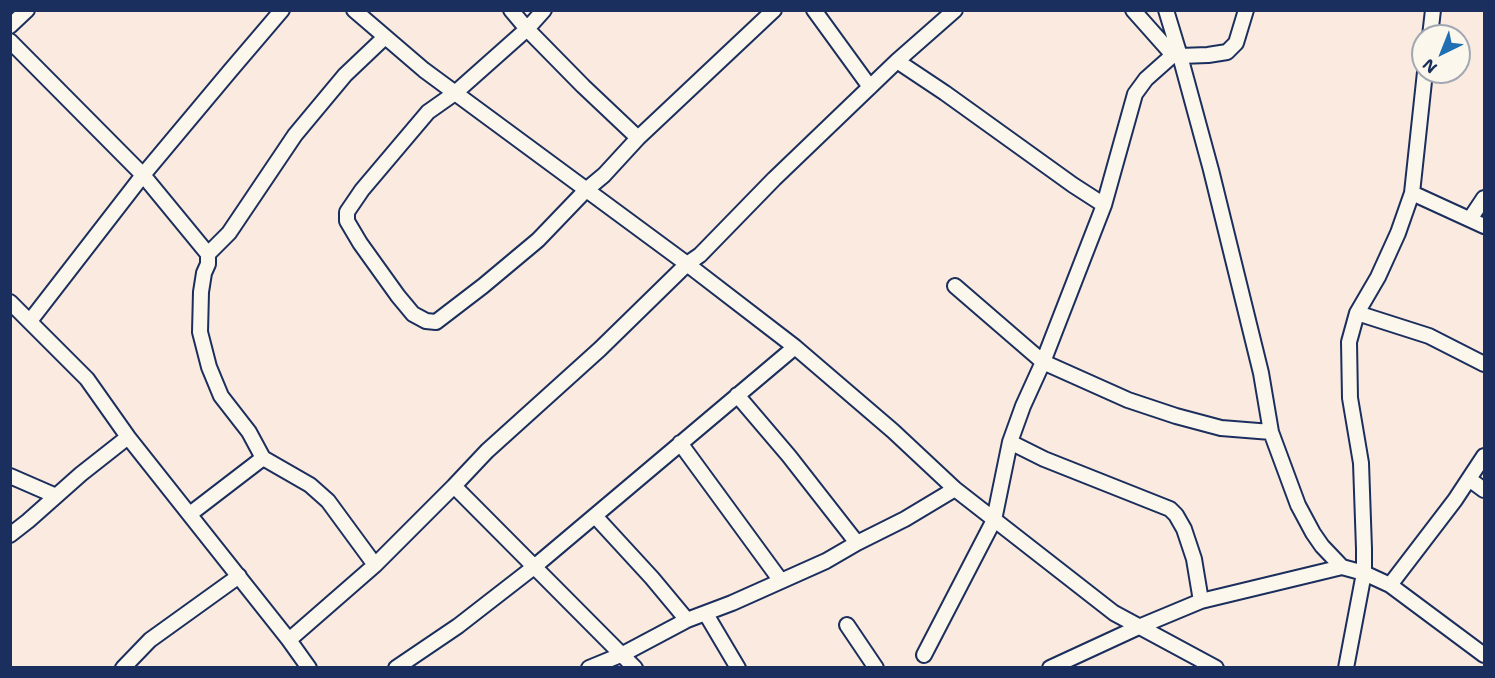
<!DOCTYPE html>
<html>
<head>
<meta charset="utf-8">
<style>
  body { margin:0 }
  #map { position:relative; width:1495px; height:678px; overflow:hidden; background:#fbeadf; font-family:"Shantell Sans",sans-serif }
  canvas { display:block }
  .frame { position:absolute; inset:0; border:12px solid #1b2f5e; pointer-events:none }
  .north { position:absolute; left:1411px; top:24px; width:60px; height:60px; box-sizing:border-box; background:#fbf7ec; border:2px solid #a1a7b3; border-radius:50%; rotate:223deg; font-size:16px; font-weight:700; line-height:24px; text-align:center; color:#1b2f5e }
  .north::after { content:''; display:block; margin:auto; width:21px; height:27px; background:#1f6fb2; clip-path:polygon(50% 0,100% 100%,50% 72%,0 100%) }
</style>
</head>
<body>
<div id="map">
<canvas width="1495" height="678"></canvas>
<div class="frame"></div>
<div class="north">N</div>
</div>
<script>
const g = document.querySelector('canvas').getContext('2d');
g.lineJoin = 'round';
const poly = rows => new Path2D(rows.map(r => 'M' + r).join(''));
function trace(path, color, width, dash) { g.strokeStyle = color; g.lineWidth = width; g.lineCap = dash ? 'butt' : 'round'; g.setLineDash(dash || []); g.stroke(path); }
const minor = poly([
  [354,10,424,70,687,264,795,347,893,431,955,489,1114,613,1216,668],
  [511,10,527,29,583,86,638,138],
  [544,10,527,29,455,93,428,112,362,190,347,212,347,221,360,243,398,296,413,314,426,321,436,322,483,286,538,240,586,190,604,175,638,138,774,10],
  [814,10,870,87],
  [1133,10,1173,55,1180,56,1208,55,1227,52,1236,43,1246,10],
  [1166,10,1180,56,1211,170,1261,373,1271,432,1298,505,1313,533,1322,546,1342,567,1364,573,1390,585,1484,655],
  [10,26,27,10],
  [1430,36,1433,10],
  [10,41,143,175,208,254,208,264,204,273,201,292,200,332,209,367,221,396,249,432,263,458,310,485,328,501,375,565],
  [897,61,945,93,1073,185,1104,205],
  [1412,193,1484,226],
  [1470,219,1484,198],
  [208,254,229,233,295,135,345,75,385,37],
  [955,286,1043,362,1128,400,1176,416,1221,428,1271,432],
  [10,302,87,379,128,437,289,640,309,668],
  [1357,313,1429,336,1484,364],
  [30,321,143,175,230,71,282,10],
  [737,395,789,456,857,543],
  [1010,442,1044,459,1170,509,1176,515,1184,529,1194,559,1201,601],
  [680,443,781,581],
  [10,476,56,496],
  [1469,479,1484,490],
  [454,486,635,668],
  [190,514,263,458],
  [595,516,652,578,687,620],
  [10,535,28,521,81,474,128,437],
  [1390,585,1455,500,1484,456],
  [706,614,738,668],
  [847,625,876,668],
  [289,640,375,565,454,486,487,451,600,349,687,264,700,255,774,179,897,61,955,10],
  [924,655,994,520,1010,442,1023,406,1043,362,1104,205,1135,94,1146,79,1173,55],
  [123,668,150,640,239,576],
  [396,668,458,626,534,567,795,347],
  [589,668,623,654,687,620,732,603,826,561,857,543,905,519,955,489],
  [1050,668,1141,626,1201,601,1342,567],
  [1346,668,1364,573,1364,549,1361,463,1350,398,1349,342,1357,313,1378,277,1398,233,1412,193,1425,72]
]);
trace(minor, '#1b2f5e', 18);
trace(minor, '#fbf7ec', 14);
</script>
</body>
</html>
